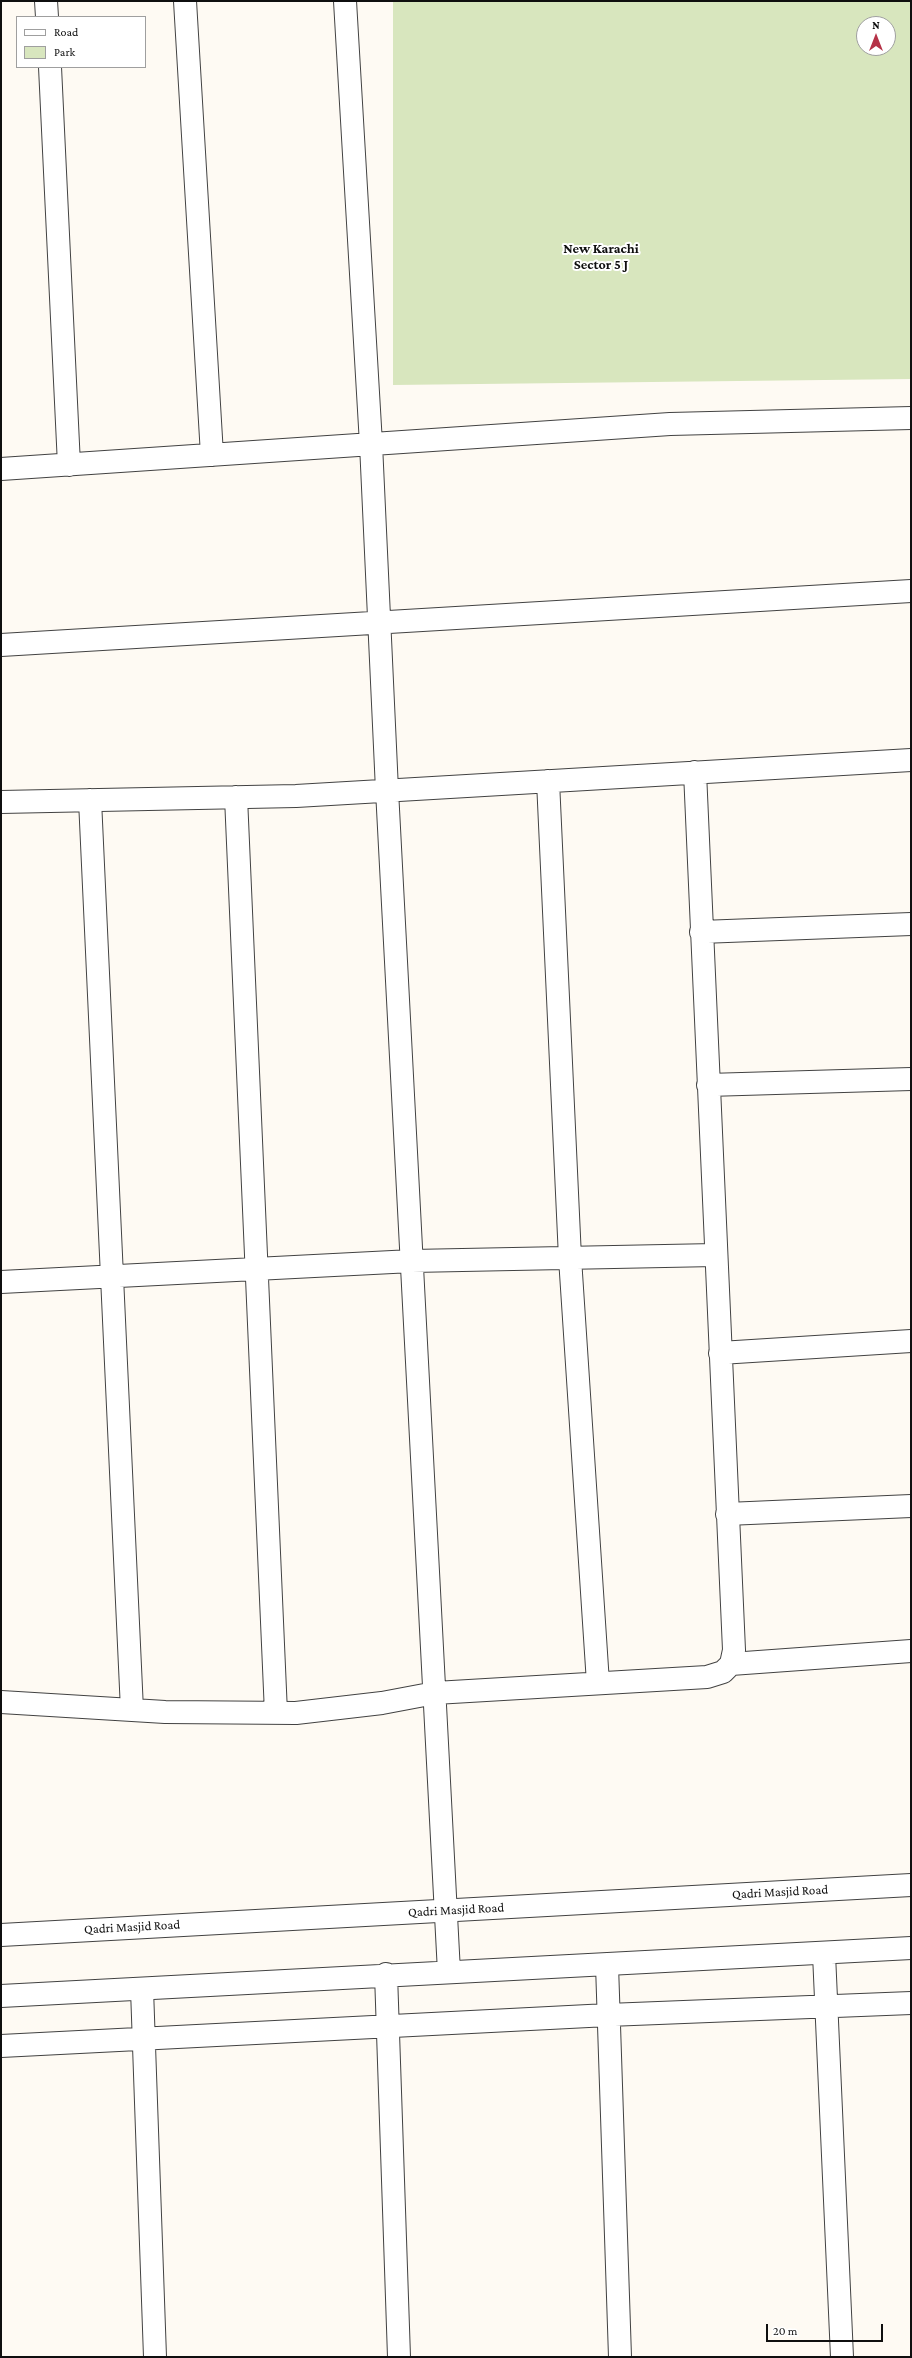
<!DOCTYPE html>
<html>
<head>
<meta charset="utf-8">
<style>
  body { margin:0 }
  #map { position:relative; width:912px; height:2358px; overflow:hidden; background:#fefaf3; font-family:"Crimson Pro",serif }
  canvas { display:block }
  .frame { position:absolute; inset:0; border:2px solid #0f0f0f; pointer-events:none }
  .legend { position:absolute; left:16px; top:16px; width:130px; height:52px; box-sizing:border-box; background:#fff; border:1px solid #9f9f9f; margin:0; padding:5px 7px; list-style:none; font-size:12px; color:#0f0f0f }
  .legend li { display:flex; align-items:center; gap:8px; height:20px }
  .legend b { width:20px; border:1px solid #9f9f9f }
  .north { position:absolute; left:856px; top:16px; width:40px; height:40px; box-sizing:border-box; background:#fff; border:1px solid #9f9f9f; border-radius:50%; rotate:0deg; font-size:11px; font-weight:700; line-height:16px; text-align:center; color:#0f0f0f }
  .north::after { content:''; display:block; margin:auto; width:14px; height:18px; background:#b53247; clip-path:polygon(50% 0,100% 100%,50% 72%,0 100%) }
  .scale { position:absolute; left:766px; top:2324px; width:117px; height:18px; box-sizing:border-box; border:2px solid #0f0f0f; border-top:0; padding-left:5px; font-size:12px; line-height:14px; white-space:nowrap; color:#0f0f0f; -webkit-text-stroke:3px #fff; paint-order:stroke }
</style>
</head>
<body>
<div id="map">
<canvas width="912" height="2358"></canvas>
<div class="frame"></div>
<ul class="legend">
<li><b style="height:5px;background:#fff"></b>Road</li>
<li><b style="height:11px;background:#d8e6be"></b>Park</li>
</ul>
<div class="north">N</div>
<div class="scale">20 m</div>
</div>
<script>
const g = document.querySelector('canvas').getContext('2d');
g.lineJoin = 'round';
function fillPath(path, color) { g.fillStyle = color; g.fill(path, 'evenodd'); }
const poly = rows => new Path2D(rows.map(r => 'M' + r).join(''));
function trace(path, color, width, dash) { g.strokeStyle = color; g.lineWidth = width; g.lineCap = dash ? 'butt' : 'round'; g.setLineDash(dash || []); g.stroke(path); }
function label(font, color, halo, rows, align = 'center') {
  g.font = font + ' "Crimson Pro",serif'; g.lineWidth = 4; g.setLineDash([]); g.textBaseline = 'middle'; g.strokeStyle = halo; g.fillStyle = color; for (const [text, x, y, turn = 0] of rows) {
    g.save(); g.translate(x, y); g.rotate((+turn || 0) * Math.PI / 180); g.textAlign = isNaN(turn) ? turn : align; if (halo) g.strokeText(text, 0, 0); g.fillText(text, 0, 0); g.restore();
  }
}
fillPath(poly([
  [393,1,911,1,911,379,393,385],
  [864,24,888,24,888,48,864,48]
]), '#d8e6be');
const minor = poly([
  [46,1,47,17],
  [185,1,212,455],
  [345,1,371,444,387,790,449,1972],
  [50,67,69,465],
  [1,469,670,424,911,418],
  [1,645,911,591],
  [548,781,570,1258,598,1683],
  [236,797,276,1713],
  [90,800,132,1710],
  [1,802,296,796,911,760],
  [701,932,911,924],
  [708,1085,911,1079],
  [1,1282,412,1261,715,1255],
  [720,1353,911,1341],
  [727,1514,911,1506],
  [731,1664,911,1651],
  [1,1702,165,1712,296,1713,382,1703,435,1693,707,1677,723,1672,731,1664,734,1650,695,772],
  [1,1935,911,1885],
  [824,1954,842,2357],
  [607,1965,620,2357],
  [386,1974,399,2357],
  [142,1989,155,2357],
  [1,1996,911,1948],
  [1,2046,608,2015,911,2003]
]);
trace(minor, '#424242', 24);
trace(minor, '#fff', 22);
label('13px', '#0f0f0f', '#fff', [
  ["Qadri Masjid Road",780,1892,-3],
  ["Qadri Masjid Road",456,1910,-3],
  ["Qadri Masjid Road",132,1927,-3]
]);
label('bold 14px', '#0f0f0f', '#fff', [
  ["New Karachi",601,249],
  ["Sector 5 J",601,265]
]);
</script>
</body>
</html>
